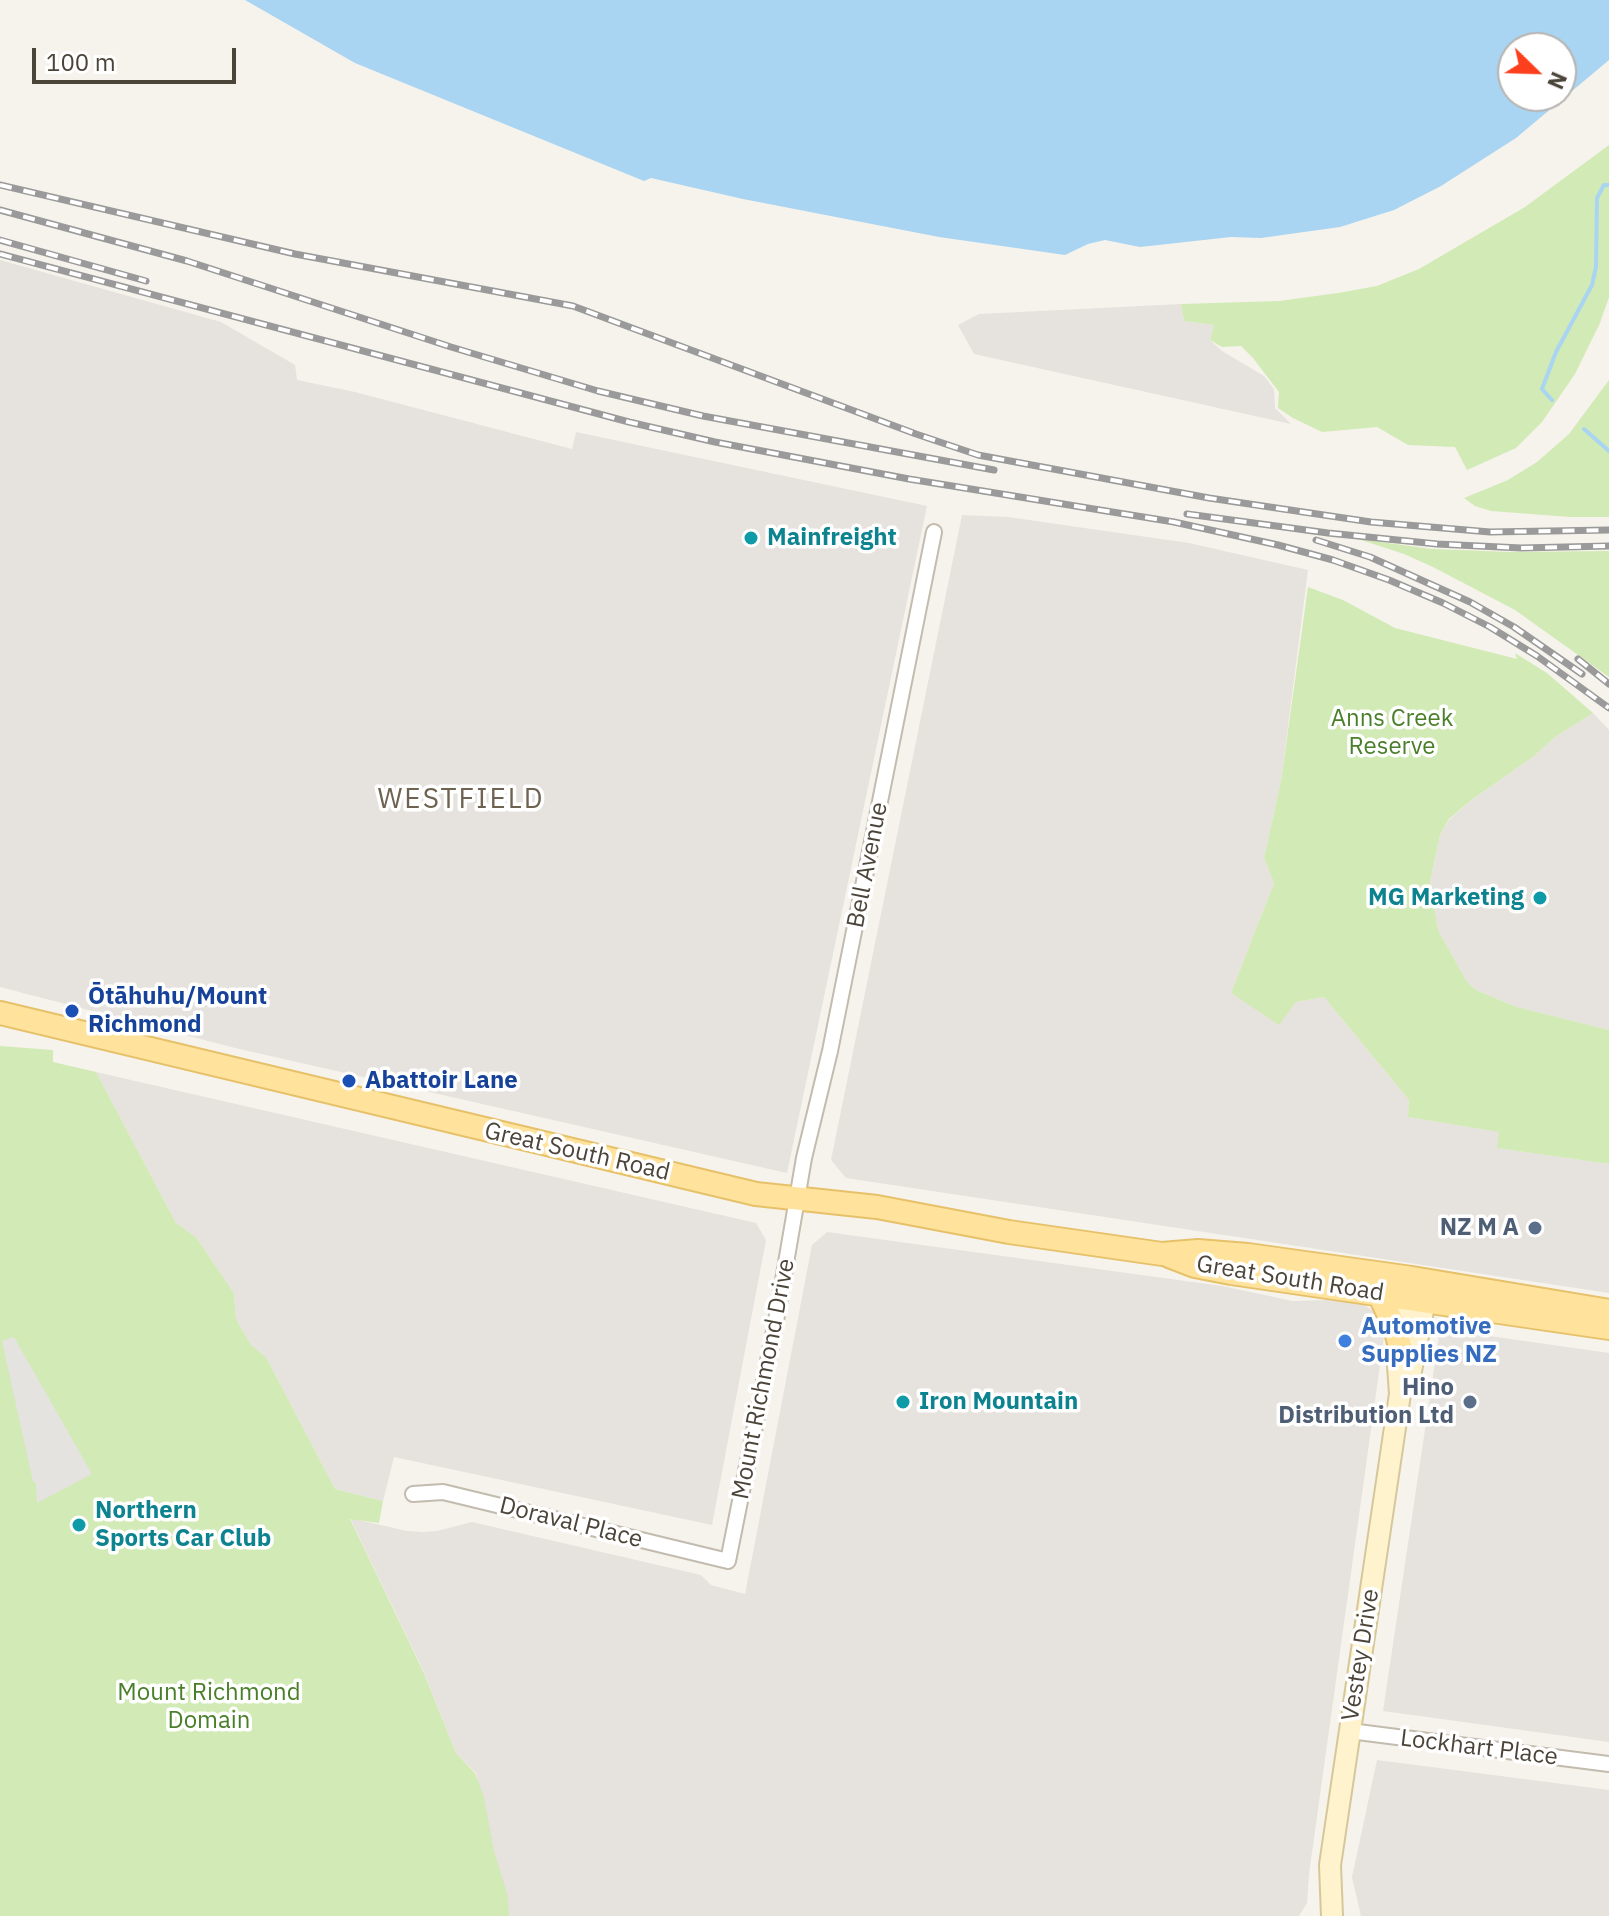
<!DOCTYPE html>
<html>
<head>
<meta charset="utf-8">
<style>
  body { margin:0 }
  #map { position:relative; width:1609px; height:1916px; overflow:hidden; background:#f6f3ec; font-family:"IBM Plex Sans",sans-serif }
  canvas { display:block }
  .north { position:absolute; left:1497px; top:32px; width:80px; height:80px; box-sizing:border-box; background:#fff; border:2px solid #b7b4b0; border-radius:50%; rotate:113deg; font-size:22px; font-weight:700; line-height:32px; text-align:center; color:#4b4439 }
  .north::after { content:''; display:block; margin:auto; width:28px; height:36px; background:#fc3f1d; clip-path:polygon(50% 0,100% 100%,50% 72%,0 100%) }
  .scale { position:absolute; left:32px; top:48px; width:204px; height:36px; box-sizing:border-box; border:4px solid #4b4439; border-top:0; padding-left:10px; font-size:24px; line-height:28px; white-space:nowrap; color:#4b4439; -webkit-text-stroke:6px #fff; paint-order:stroke }
</style>
</head>
<body>
<div id="map">
<canvas width="1609" height="1916"></canvas>
<div class="north">N</div>
<div class="scale">100 m</div>
</div>
<script>
const g = document.querySelector('canvas').getContext('2d');
g.lineJoin = 'round';
function fillPath(path, color) { g.fillStyle = color; g.fill(path, 'evenodd'); }
const poly = rows => new Path2D(rows.map(r => 'M' + r).join(''));
function trace(path, color, width, dash) { g.strokeStyle = color; g.lineWidth = width; g.lineCap = dash ? 'butt' : 'round'; g.setLineDash(dash || []); g.stroke(path); }
function label(font, color, halo, rows, align = 'center') {
  g.font = font + ' "IBM Plex Sans",sans-serif'; g.lineWidth = 7; g.setLineDash([]); g.textBaseline = 'middle'; g.strokeStyle = halo; g.fillStyle = color; for (const [text, x, y, turn = 0] of rows) {
    g.save(); g.translate(x, y); g.rotate((+turn || 0) * Math.PI / 180); g.textAlign = isNaN(turn) ? turn : align; if (halo) g.strokeText(text, 0, 0); g.fillText(text, 0, 0); g.restore();
  }
}
fillPath(poly([
  [0,260,221,322,295,365,297,380,355,392,572,449,576,432,927,506,787,1173,235,1048,0,987],
  [1181,304,1184,321,1214,325,1210,340,1222,351,1264,376,1274,389,1275,408,1291,424,974,354,958,325,979,314],
  [962,515,1008,517,1189,543,1308,570,1281,781,1264,858,1274,883,1231,993,1296,1002,1324,997,1409,1100,1408,1117,1500,1132,1498,1148,1609,1164,1609,1293,846,1178,831,1160],
  [1593,713,1609,730,1609,1030,1517,1007,1476,990,1467,982,1438,930,1430,882,1440,835,1449,820,1470,801,1534,756,1555,737],
  [96,1072,756,1223,766,1240,712,1525,394,1457,383,1501,335,1489,266,1357,251,1345,236,1319,234,1293,196,1237,176,1223],
  [827,1232,1222,1286,1293,1301,1327,1300,1361,1303,1377,1313,1385,1329,1309,1874,1307,1903,1299,1916,505,1916,476,1773,456,1753,423,1670,350,1518,407,1531,423,1532,437,1531,472,1522,701,1575,711,1585,745,1594,812,1245],
  [1440,1329,1609,1353,1609,1742,1383,1711],
  [1377,1760,1609,1790,1609,1916,1361,1916,1352,1877]
]), '#e6e2dd');
fillPath(poly([
  [1609,145,1609,297,1600,323,1575,374,1542,422,1516,448,1467,470,1455,447,1408,445,1377,427,1322,432,1293,418,1278,408,1279,392,1253,358,1241,346,1222,347,1210,340,1214,325,1184,321,1181,304,1279,301,1338,293,1377,286,1419,269,1525,207],
  [1609,380,1609,517,1570,517,1491,511,1475,506,1464,498,1508,480,1537,462,1569,434],
  [1358,539,1432,549,1511,552,1609,551,1609,677,1515,610,1433,567,1404,554],
  [1308,587,1343,600,1395,628,1517,659,1515,653,1547,673,1593,713,1555,737,1534,756,1470,801,1449,819,1440,835,1430,882,1438,930,1467,982,1476,990,1517,1007,1609,1030,1609,1164,1497,1148,1499,1132,1408,1117,1409,1100,1324,997,1296,1002,1279,1025,1231,993,1274,883,1264,858,1281,781],
  [0,1046,53,1050,53,1062,96,1072,176,1223,196,1237,234,1293,236,1319,251,1345,266,1357,335,1489,383,1501,379,1523,350,1519,423,1671,456,1753,475,1773,484,1797,494,1851,508,1897,509,1916,0,1916]
]), '#d2eab5');
fillPath(poly([
  [14,1337,92,1474,37,1503,36,1483,33,1481,2,1341]
]), '#e5e3e0');
fillPath(poly([
  [245,0,1609,0,1609,60,1516,138,1441,186,1394,210,1340,227,1261,238,1231,237,1140,247,1105,240,1088,244,1065,255,939,237,743,199,651,178,644,181,355,63],
  [1513,48,1561,48,1561,96,1513,96]
]), '#a9d4f2');
trace(poly([
  [1552,400,1542,389,1556,352,1592,285,1596,267,1597,198,1604,185,1609,185],
  [1584,429,1609,451]
]), '#a9d4f2', 4);
const street = poly([
  [413,1494,443,1492,728,1561,776,1321,804,1158,830,1051,934,532],
  [1350,1731,1609,1764]
]);
const secondary = poly([
  [1404,1386,1411,1371,1428,1286],
  [1332,1916,1330,1865,1400,1394,1398,1366,1411,1282]
]);
const primary = poly([
  [0,1013,756,1194,877,1207,1009,1232,1162,1254,1198,1251,1248,1255,1412,1278,1609,1311],
  [1169,1256,1195,1266,1231,1273,1609,1328],
  [1379,1294,1395,1328,1401,1350]
]);
trace(street, '#c2bbae', 18);
trace(secondary, '#d6c79b', 24);
trace(primary, '#e6c16a', 26);
trace(street, '#fff', 14);
trace(secondary, '#fff3cd', 20);
trace(primary, '#ffe39c', 22);
const rail = poly([
  [0,185,295,254,573,306,916,434,978,455,1209,498,1371,522,1490,532,1609,530],
  [0,210,187,261,451,347,598,391,703,416,994,470],
  [0,240,146,281],
  [0,254,629,422,715,442,909,479,1174,522,1278,545,1333,560,1389,580,1443,603,1490,627,1537,656,1609,708],
  [1187,514,1328,533,1437,544,1521,548,1609,546],
  [1316,540,1370,557,1470,602,1514,627,1582,674],
  [1578,659,1609,684]
]);
trace(rail, '#9a9a9a', 7);
trace(rail, '#fff', 4, [12]);
for (const [x, y, r, color] of [
  [751,538,8,"#0f9aa8"],
  [1540,898,8,"#0f9aa8"],
  [72,1011,8,"#1a4fb4"],
  [349,1081,8,"#1a4fb4"],
  [1535,1228,8,"#5c6f8a"],
  [1345,1341,8,"#3f7fe0"],
  [903,1402,8,"#0f9aa8"],
  [1470,1402,8,"#5c6f8a"],
  [79,1525,8,"#0f9aa8"]
]) { const dot = new Path2D(); dot.arc(x, y, r, 0, 2 * Math.PI); g.fillStyle = color; g.fill(dot); trace(dot, '#fff', 3); }
label('bold 24px', '#0d838f', '#fff', [
  ["Mainfreight",767,538],
  ["MG Marketing",1524,898,"right"],
  ["Iron Mountain",919,1402],
  ["Northern",95,1511],
  ["Sports Car Club",95,1539]
], 'left');
label('24px', '#4a7f2a', '#fff', [
  ["Anns Creek",1392,719],
  ["Reserve",1392,747],
  ["Mount Richmond",209,1693],
  ["Domain",209,1721]
]);
label('24px', '#4b4439', '#fff', [
  ["Bell Avenue",868,865,-79],
  ["Great South Road",577,1152,13],
  ["Great South Road",1290,1279,9],
  ["Mount Richmond Drive",764,1379,-79],
  ["Doraval Place",571,1523,14],
  ["Vestey Drive",1361,1655,-81],
  ["Lockhart Place",1479,1748,7]
]);
label('bold 24px', '#164399', '#fff', [
  ["Ōtāhuhu/Mount",88,997],
  ["Richmond",88,1025],
  ["Abattoir Lane",365,1081]
], 'left');
label('bold 24px', '#4e5e75', '#fff', [
  ["NZ M A",1519,1228],
  ["Hino",1454,1388],
  ["Distribution Ltd",1454,1416]
], 'right');
label('bold 24px', '#366cbe', '#fff', [
  ["Automotive",1361,1327],
  ["Supplies NZ",1361,1355]
], 'left');
g.letterSpacing = '2px';
label('28px', '#6e6250', '#fff', [
  ["WESTFIELD",461,800]
]);
g.letterSpacing = '0px';
</script>
</body>
</html>
